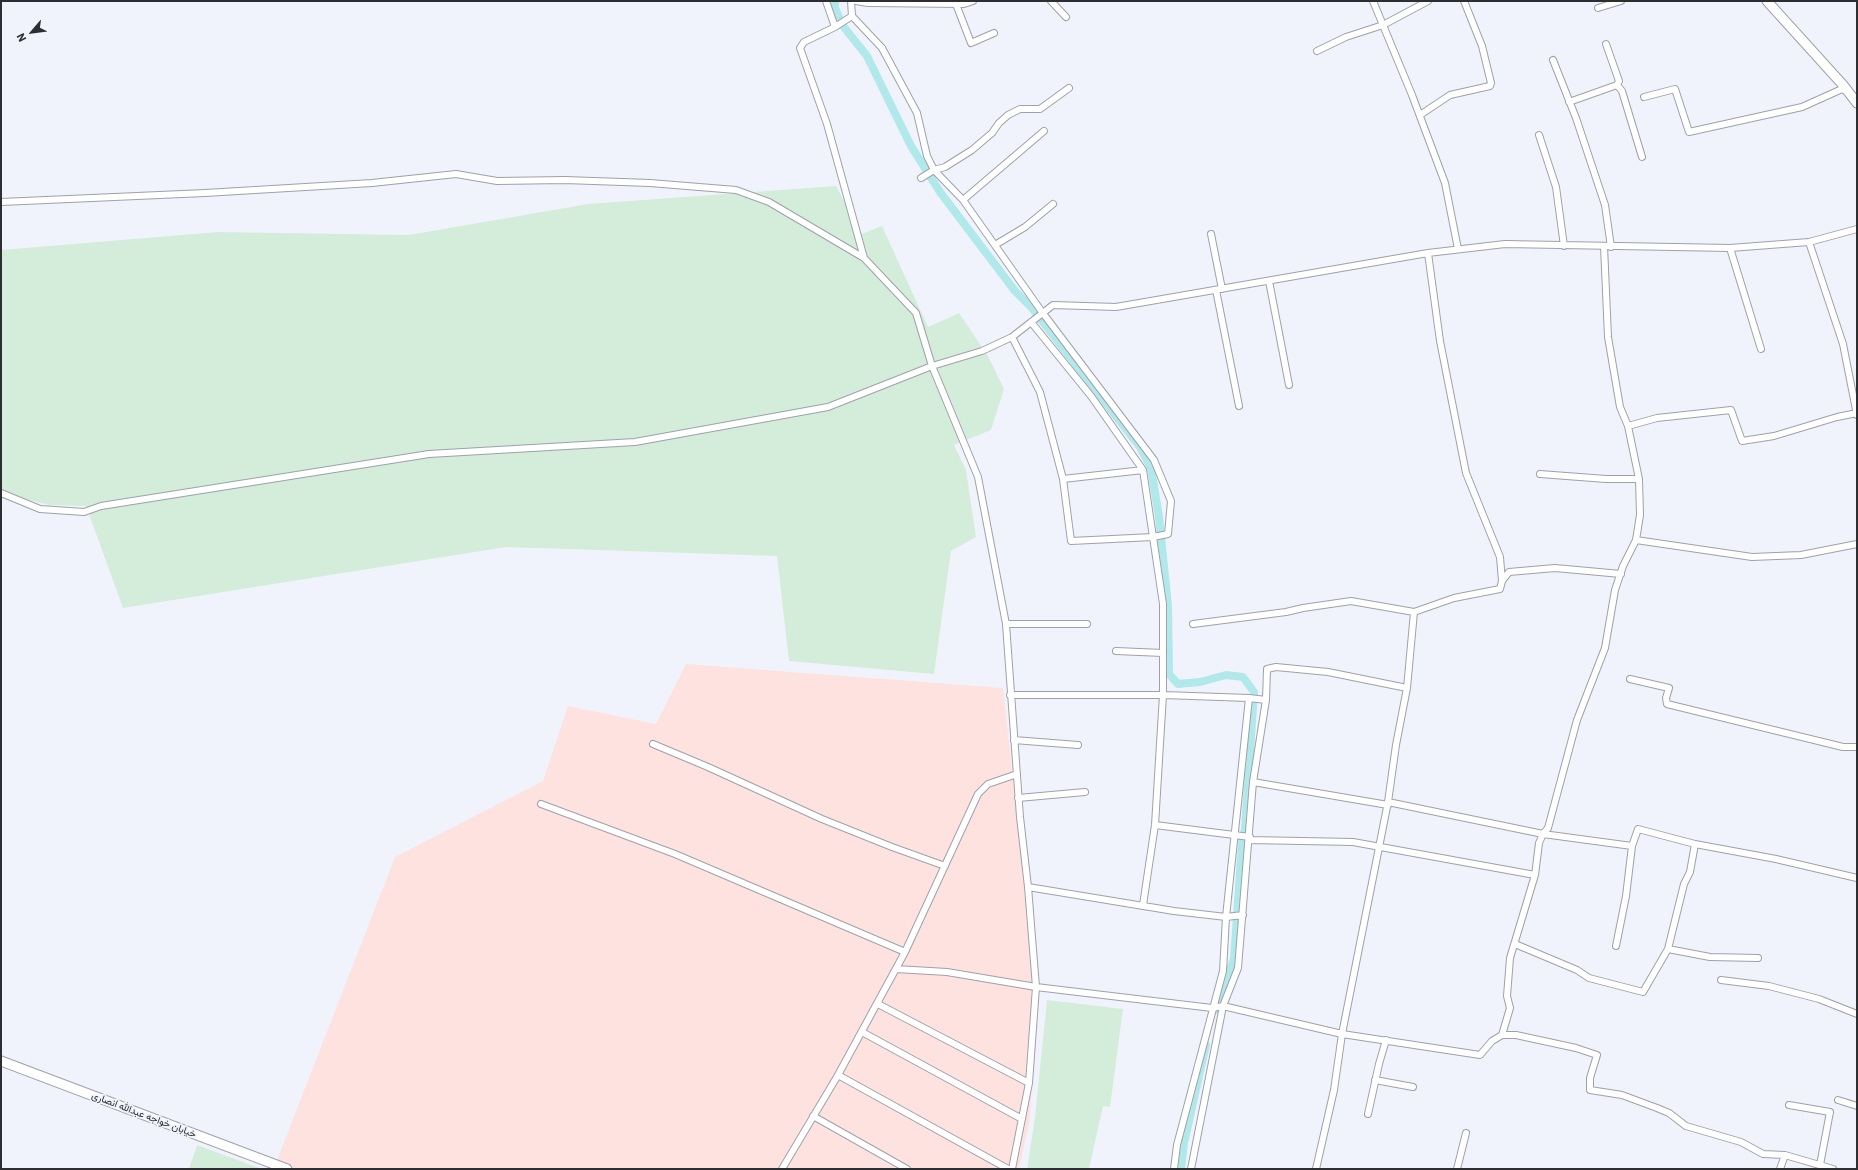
<!DOCTYPE html>
<html>
<head>
<meta charset="utf-8">
<style>
  body { margin:0 }
  #map { position:relative; width:1858px; height:1170px; overflow:hidden; background:#f1f3fc; font-family:"IBM Plex Sans",sans-serif }
  canvas { display:block }
  .frame { position:absolute; inset:0; border:2px solid #2d2e31; pointer-events:none }
  .north { position:absolute; left:12px; top:12px; width:40px; height:40px; -webkit-text-stroke:3px #f1f3fc; paint-order:stroke; rotate:242deg; font-size:11px; font-weight:700; line-height:16px; text-align:center; color:#2d2e31 }
  .north::after { content:''; display:block; margin:auto; width:14px; height:18px; background:#2d2e31; clip-path:polygon(50% 0,100% 100%,50% 72%,0 100%) }
</style>
</head>
<body>
<div id="map">
<canvas width="1858" height="1170"></canvas>
<div class="frame"></div>
<div class="north">N</div>
</div>
<script>
const g = document.querySelector('canvas').getContext('2d');
g.lineJoin = 'round';
function fillPath(path, color) { g.fillStyle = color; g.fill(path, 'evenodd'); }
const poly = rows => new Path2D(rows.map(r => 'M' + r).join(''));
function trace(path, color, width, dash) { g.strokeStyle = color; g.lineWidth = width; g.lineCap = dash ? 'butt' : 'round'; g.setLineDash(dash || []); g.stroke(path); }
function label(font, color, halo, rows, align = 'center') {
  g.font = font + ' "IBM Plex Sans",Vazirmatn,sans-serif'; g.lineWidth = 3.5; g.setLineDash([]); g.textBaseline = 'middle'; g.strokeStyle = halo; g.fillStyle = color; for (const [text, x, y, turn = 0] of rows) {
    g.save(); g.translate(x, y); g.rotate((+turn || 0) * Math.PI / 180); g.textAlign = isNaN(turn) ? turn : align; if (halo) g.strokeText(text, 0, 0); g.fillText(text, 0, 0); g.restore();
  }
}
fillPath(poly([
  [686,664,1003,688,1036,987,1030,1119,1019,1169,287,1169,275,1165,395,857,543,781,568,706,656,724]
]), '#fde2e0');
fillPath(poly([
  [836,186,862,234,882,226,928,327,959,313,988,356,1004,389,991,430,954,445,966,470,976,537,951,551,934,674,789,661,777,556,506,547,123,608,86,506,49,505,1,493,1,250,218,232,409,235,588,204],
  [1047,1000,1123,1009,1110,1107,1103,1106,1089,1169,1027,1169,1035,1117],
  [197,1145,262,1169,189,1169]
]), '#d3edda');
trace(poly([
  [835,1,835,8,843,26,867,56,911,146,940,192,1015,291,1032,308,1140,447,1151,468,1159,517,1168,606,1169,674,1178,684,1200,682,1226,675,1243,677,1254,692,1245,829,1242,843,1234,959,1215,1010],
  [1181,1169,1184,1143,1206,1045]
]), '#b1e8ea', 8);
const street = poly([
  [826,1,835,27,804,42,800,48,827,124,864,258,916,313,932,366,978,477,1006,624,1020,817,1028,887,1036,987,1029,1083,1012,1169],
  [851,1,852,16,882,48,917,113,927,156,934,170,963,200,1042,312,1154,460,1171,501,1168,534,1153,537,1071,541,1063,479,1040,392,1012,337],
  [856,1,868,3,964,4,973,1],
  [1051,1,1066,17],
  [1373,1,1412,95,1445,183,1458,249],
  [956,4,971,43,994,33],
  [1598,8,1621,1],
  [835,27,852,16],
  [1606,44,1619,81,1617,85,1622,91,1642,157],
  [1317,51,1346,37,1383,25,1428,1],
  [1553,60,1576,118,1605,205,1611,247],
  [1644,97,1675,89,1689,132,1802,107,1842,89,1848,92],
  [1569,102,1617,85],
  [1420,115,1450,95,1490,86,1491,83,1482,46,1464,1],
  [1539,135,1556,187,1564,246],
  [921,178,934,170,945,167,972,150,992,133,999,123,1008,115,1020,109,1040,109,1069,88],
  [963,200,1044,131],
  [1,202,205,193,372,183,456,174,497,181,565,180,650,183,736,190,769,202,864,258],
  [1211,234,1222,289],
  [1809,242,1843,344,1857,415],
  [995,245,1025,227,1053,204],
  [1730,248,1761,349],
  [1428,253,1440,341,1466,473,1500,557,1502,581],
  [1269,281,1289,385],
  [1216,290,1239,406],
  [1031,322,1091,396,1143,470,1163,604,1163,695,1155,825,1143,905],
  [1628,426,1657,418,1731,410,1742,441,1774,436,1837,417,1857,413],
  [1540,474,1606,479,1639,479],
  [1063,479,1143,470],
  [1,493,40,509,84,512,101,506,429,454,635,442,828,407,932,366,982,351,1012,337,1053,305,1116,307,1428,253,1505,244,1730,248,1809,242,1857,229],
  [1636,540,1752,557,1801,555,1857,544],
  [1006,624,1087,624],
  [1193,624,1286,612,1303,608,1351,601,1414,612,1454,598,1500,589,1502,581,1509,572,1555,568,1621,574],
  [1116,651,1163,653],
  [1630,679,1669,688,1666,698,1667,704,1843,747,1857,747],
  [1010,695,1163,695,1249,698,1226,917,1223,971,1177,1145,1174,1169],
  [1249,698,1266,700],
  [1014,740,1078,745],
  [653,744,708,767,822,819,892,847,945,866],
  [1253,782,1388,805],
  [1018,798,1085,792],
  [1388,802,1543,834,1632,846],
  [541,804,675,854,905,952],
  [1155,825,1250,837],
  [1250,840,1353,842,1535,875],
  [1028,887,1174,911,1226,917,1243,915],
  [1515,944,1577,970,1589,978,1643,992,1668,949,1684,884,1690,872,1695,844],
  [1616,946,1626,896,1632,846,1638,829,1695,844,1776,859,1857,878],
  [1668,949,1710,957,1758,958],
  [896,969,947,972,1036,987,1212,1008,1223,1006,1342,1034,1480,1055,1492,1041,1502,1035,1516,1035,1576,1048,1597,1055,1590,1078,1590,1090,1622,1095,1657,1108,1669,1113,1686,1126,1741,1142,1763,1154,1785,1155,1833,1169],
  [1721,980,1769,986,1819,999,1857,1014],
  [878,1004,1029,1083],
  [862,1032,1022,1119],
  [1502,1035,1510,1008,1507,996,1510,958,1535,875,1539,843,1543,834,1548,828,1577,720,1605,648,1615,590,1623,566,1636,540,1640,515,1639,479,1628,426,1620,407,1608,337,1604,246],
  [838,1075,1008,1169],
  [1375,1080,1413,1087],
  [1838,1100,1857,1106],
  [1789,1105,1830,1112,1820,1165],
  [1368,1114,1379,1064,1386,1040],
  [813,1116,907,1169],
  [782,1169,838,1075,905,952,978,794,988,784,1017,774],
  [1191,1169,1223,1006,1238,968,1253,782,1266,700,1267,669,1276,667,1328,672,1407,688],
  [1316,1169,1334,1090,1342,1034,1388,802,1396,745,1407,688,1414,612],
  [1457,1169,1466,1133],
  [1780,1169,1785,1155]
]);
const secondary = poly([
  [1767,1,1843,85,1857,103],
  [1,1061,287,1169]
]);
trace(street, '#9fa1aa', 8);
trace(secondary, '#9fa1aa', 11);
trace(street, '#fff', 6);
trace(secondary, '#fff', 9);
label('10px', '#2d2e31', '#f1f3fc', [
  ["خیابان خواجه عبدالله انصاری",144,1115,21]
]);
</script>
</body>
</html>
